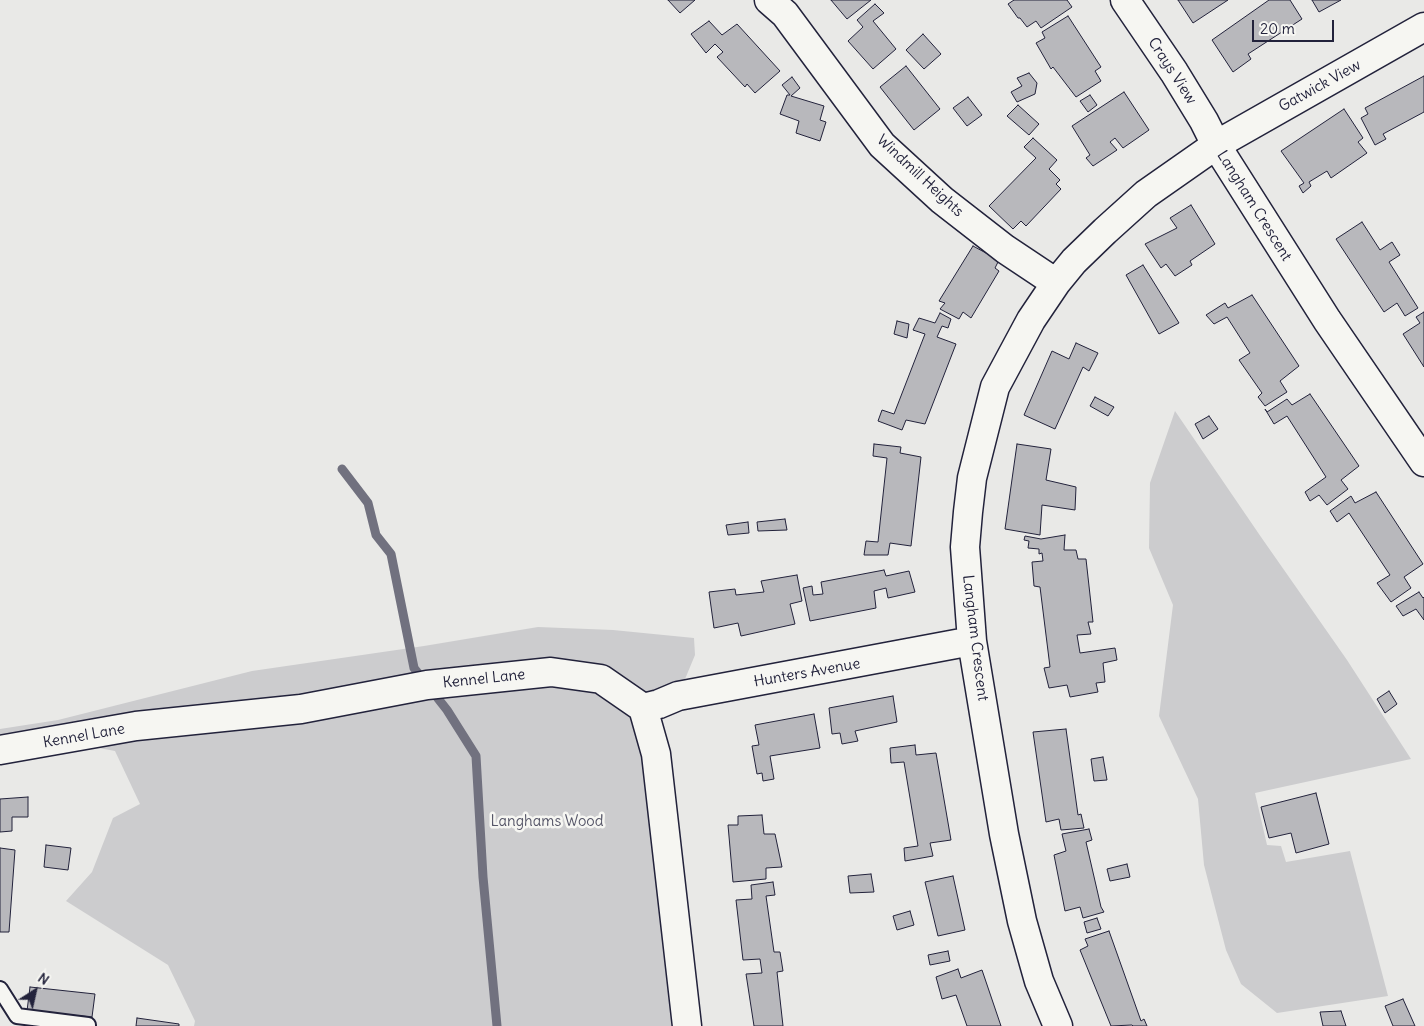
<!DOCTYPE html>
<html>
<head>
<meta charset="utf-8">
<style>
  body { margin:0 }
  #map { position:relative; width:1424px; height:1026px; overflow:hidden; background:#e9e9e7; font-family:Delius,sans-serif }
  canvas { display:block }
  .north { position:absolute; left:10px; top:966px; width:50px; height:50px; -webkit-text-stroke:4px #f6f6f2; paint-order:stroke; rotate:35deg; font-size:14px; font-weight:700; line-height:20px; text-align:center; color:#22223b }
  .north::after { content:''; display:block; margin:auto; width:18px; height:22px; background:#22223b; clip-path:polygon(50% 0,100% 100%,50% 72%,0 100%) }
  .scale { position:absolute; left:1252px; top:20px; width:82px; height:22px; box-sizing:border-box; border:2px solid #22223b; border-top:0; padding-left:6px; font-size:15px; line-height:18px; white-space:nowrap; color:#22223b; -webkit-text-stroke:4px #f6f6f2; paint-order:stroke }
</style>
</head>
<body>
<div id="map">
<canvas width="1424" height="1026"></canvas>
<div class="north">N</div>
<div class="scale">20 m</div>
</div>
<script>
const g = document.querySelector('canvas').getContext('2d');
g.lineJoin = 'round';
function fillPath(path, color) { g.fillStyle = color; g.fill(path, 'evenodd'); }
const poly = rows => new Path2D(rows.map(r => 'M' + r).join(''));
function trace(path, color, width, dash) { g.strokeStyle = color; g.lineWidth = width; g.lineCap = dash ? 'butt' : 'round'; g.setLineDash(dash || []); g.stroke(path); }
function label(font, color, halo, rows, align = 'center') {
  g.font = font + ' Delius,sans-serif'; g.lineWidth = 5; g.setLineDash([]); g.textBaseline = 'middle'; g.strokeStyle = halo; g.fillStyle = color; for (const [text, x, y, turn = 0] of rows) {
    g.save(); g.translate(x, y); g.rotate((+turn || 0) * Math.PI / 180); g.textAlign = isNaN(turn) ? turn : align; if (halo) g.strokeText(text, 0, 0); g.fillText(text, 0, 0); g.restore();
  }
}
fillPath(poly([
  [1175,411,1261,537,1347,660,1411,759,1255,793,1267,845,1281,846,1286,862,1350,851,1388,996,1277,1013,1241,984,1226,950,1204,865,1198,799,1159,716,1173,605,1149,548,1150,483],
  [538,627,613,630,694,638,695,655,678,696,659,704,687,1026,194,1026,195,1021,168,965,66,901,92,872,113,818,140,804,115,751,57,740,0,750,0,729,58,720,252,671,424,646]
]), '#ccccce');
trace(poly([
  [342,469,368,503,376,535,391,554,414,668,447,710,476,756,483,877,497,1026]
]), '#71717f', 9);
const building = poly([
  [668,0,695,0,680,13,668,0],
  [831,0,871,0,847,19,831,0],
  [1014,0,1067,0,1072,7,1041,28,1036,21,1027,27,1020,18,1018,18,1008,4,1014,0],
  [1178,0,1228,0,1193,23,1178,0],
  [1269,0,1290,0,1302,19,1248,54,1251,59,1233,72,1212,40,1269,0],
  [1312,0,1341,0,1319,12,1312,0],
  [875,4,884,13,873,21,896,49,873,69,848,41,863,27,857,20,875,4],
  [1068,16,1101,67,1095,71,1101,81,1076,97,1053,67,1051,69,1036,43,1045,38,1042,32,1068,16],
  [709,21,722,35,737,24,780,71,755,93,747,84,745,87,717,57,723,52,715,44,706,53,691,34,709,21],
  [923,34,941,54,924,69,906,50,923,34],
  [906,66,940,109,914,130,880,87,906,66],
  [1029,73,1037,83,1035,94,1017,102,1011,92,1022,86,1017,78,1029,73],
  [1424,76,1424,112,1383,134,1386,139,1375,145,1361,118,1368,114,1365,108,1424,76],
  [792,77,800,88,791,96,824,106,820,120,826,122,820,141,796,133,799,121,780,114,787,95,790,95,782,85,792,77],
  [1124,92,1149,130,1123,148,1115,138,1110,142,1117,150,1093,166,1086,158,1090,155,1072,126,1124,92],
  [1090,95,1097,105,1088,112,1080,101,1090,95],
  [968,97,982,115,967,126,953,108,968,97],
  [1018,105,1039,124,1029,135,1007,116,1018,105],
  [1344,109,1363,138,1358,142,1367,153,1331,178,1327,171,1309,182,1311,186,1303,193,1299,186,1304,183,1281,151,1344,109],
  [1033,138,1057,160,1049,169,1060,180,1056,184,1061,189,1026,226,1021,221,1013,229,989,206,1036,158,1024,147,1033,138],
  [1191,205,1215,244,1190,261,1192,265,1175,276,1166,264,1161,268,1145,244,1177,228,1170,218,1191,205],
  [1362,222,1380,250,1392,242,1400,255,1389,262,1418,308,1405,316,1397,303,1384,312,1336,239,1362,222],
  [973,246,999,260,995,268,999,271,971,318,963,312,959,319,940,309,945,303,939,301,973,246],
  [1143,265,1179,323,1159,334,1126,275,1143,265],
  [1252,295,1299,366,1280,381,1287,392,1265,406,1258,397,1262,393,1239,360,1250,353,1227,317,1214,324,1206,315,1225,303,1228,308,1252,295],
  [1424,312,1424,367,1403,334,1420,323,1416,317,1424,312],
  [940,313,951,319,948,328,942,326,937,337,956,344,925,424,906,420,902,430,878,421,882,410,894,414,925,334,913,330,919,318,935,323,940,313],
  [897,321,909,324,907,338,894,334,897,321],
  [1076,343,1098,353,1089,371,1083,367,1055,429,1024,415,1052,351,1069,359,1076,343],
  [1310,394,1359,466,1341,480,1348,489,1327,505,1319,495,1310,501,1305,492,1326,477,1287,416,1274,424,1265,409,1267,412,1287,399,1292,405,1310,394],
  [1095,397,1114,407,1108,416,1090,406,1095,397],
  [1209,416,1218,429,1203,439,1195,424,1209,416],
  [874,444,901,447,900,453,921,457,911,546,890,543,888,555,864,555,866,541,878,542,887,458,873,456,874,444],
  [1017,444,1051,449,1046,480,1076,487,1075,510,1042,505,1040,535,1005,529,1017,444],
  [1376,492,1423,564,1404,577,1411,588,1391,602,1377,583,1390,575,1349,513,1337,522,1330,511,1351,496,1355,503,1376,492],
  [785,519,787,530,758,531,757,522,785,519],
  [748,522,749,533,728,535,726,525,748,522],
  [1065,535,1064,550,1076,550,1078,559,1086,559,1093,622,1088,622,1091,634,1077,635,1080,653,1115,648,1117,660,1103,663,1105,682,1096,683,1098,692,1070,697,1067,685,1049,688,1044,668,1050,667,1040,587,1034,586,1032,562,1043,561,1042,553,1039,554,1039,549,1028,548,1029,541,1024,540,1025,536,1041,539,1065,535],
  [884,570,886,576,909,571,915,592,888,598,886,588,874,591,876,608,810,621,803,588,812,586,813,595,823,594,821,582,884,570],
  [797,575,802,601,790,604,795,624,741,636,738,623,714,628,709,592,735,589,736,595,764,592,761,581,797,575],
  [1419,592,1423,598,1424,597,1424,620,1416,609,1403,616,1396,606,1419,592],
  [1389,691,1397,704,1385,713,1377,699,1389,691],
  [893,696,897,722,855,731,858,741,842,744,840,733,832,734,829,708,893,696],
  [814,714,820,748,770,756,774,779,763,781,762,773,757,774,752,746,759,745,755,725,814,714],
  [1066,729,1078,815,1081,814,1084,828,1061,830,1059,819,1046,822,1033,732,1066,729],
  [915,745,916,755,936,753,951,840,930,843,933,856,905,861,904,848,918,846,904,762,891,763,890,748,915,745],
  [1103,757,1107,780,1094,781,1091,759,1103,757],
  [1316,793,1329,844,1296,853,1291,833,1269,838,1261,807,1316,793],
  [28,797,28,817,12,817,12,831,0,832,0,799,28,797],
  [762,815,764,834,775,834,782,867,766,868,766,879,733,882,728,825,738,825,738,816,762,815],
  [1089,829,1092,840,1086,842,1101,907,1104,912,1083,918,1080,907,1065,911,1054,855,1066,851,1062,834,1089,829],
  [46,845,71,848,68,870,44,867,46,845],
  [0,848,15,850,9,932,0,932,0,848],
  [1127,864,1130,877,1110,881,1107,869,1127,864],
  [871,874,874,892,850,893,848,876,871,874],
  [953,876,965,930,938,936,925,882,953,876],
  [773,882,775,895,766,896,774,952,780,952,783,971,777,972,783,1026,754,1026,746,974,762,973,760,959,743,960,736,900,752,899,751,885,773,882],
  [910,911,914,925,897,930,893,916,910,911],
  [1097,918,1101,929,1087,933,1084,922,1097,918],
  [1109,931,1141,1021,1144,1019,1147,1026,1133,1026,1132,1025,1111,1026,1080,950,1088,946,1085,939,1109,931],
  [948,951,950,961,930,965,928,955,948,951],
  [958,969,961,978,982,970,1001,1026,967,1026,956,995,942,999,936,977,958,969],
  [30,987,95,994,92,1017,27,1011,30,987],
  [1403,999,1415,1026,1393,1026,1385,1006,1403,999],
  [1341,1011,1346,1026,1323,1026,1320,1012,1341,1011],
  [137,1018,179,1024,179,1026,136,1026,137,1018]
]);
fillPath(building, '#b8b8bc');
trace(building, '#22223b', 1);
const lane = poly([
  [0,989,17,1016,88,1025]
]);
const street = poly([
  [769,0,785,14,882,145,942,200,1005,249,1056,283],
  [1125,0,1174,72,1204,121,1216,145,1327,320,1424,462],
  [643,708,659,704,678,696,972,641],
  [1058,1026,1039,981,1022,921,1004,834,972,641,965,547,968,512,972,478,995,387,1031,320,1056,283,1074,261,1105,231,1146,194,1216,145,1424,27]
]);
const secondary = poly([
  [0,750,136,726,301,709,427,685,551,672,601,679,643,708,656,754,687,1026]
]);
trace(lane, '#22223b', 18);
trace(street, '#22223b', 31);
trace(secondary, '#22223b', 31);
trace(lane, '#f6f6f2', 14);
trace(street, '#f6f6f2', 28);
trace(secondary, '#f6f6f2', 28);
label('15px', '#22223b', '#f6f6f2', [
  ["Crays View",1172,71,57],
  ["Gatwick View",1320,86,-29],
  ["Windmill Heights",920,176,43],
  ["Langham Crescent",1254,206,58],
  ["Langham Crescent",975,638,83],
  ["Hunters Avenue",807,673,-10],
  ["Kennel Lane",484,679,-6],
  ["Kennel Lane",84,736,-10]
]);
label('15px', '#555567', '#f6f6f2', [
  ["Langhams Wood",547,822]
]);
</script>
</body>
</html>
